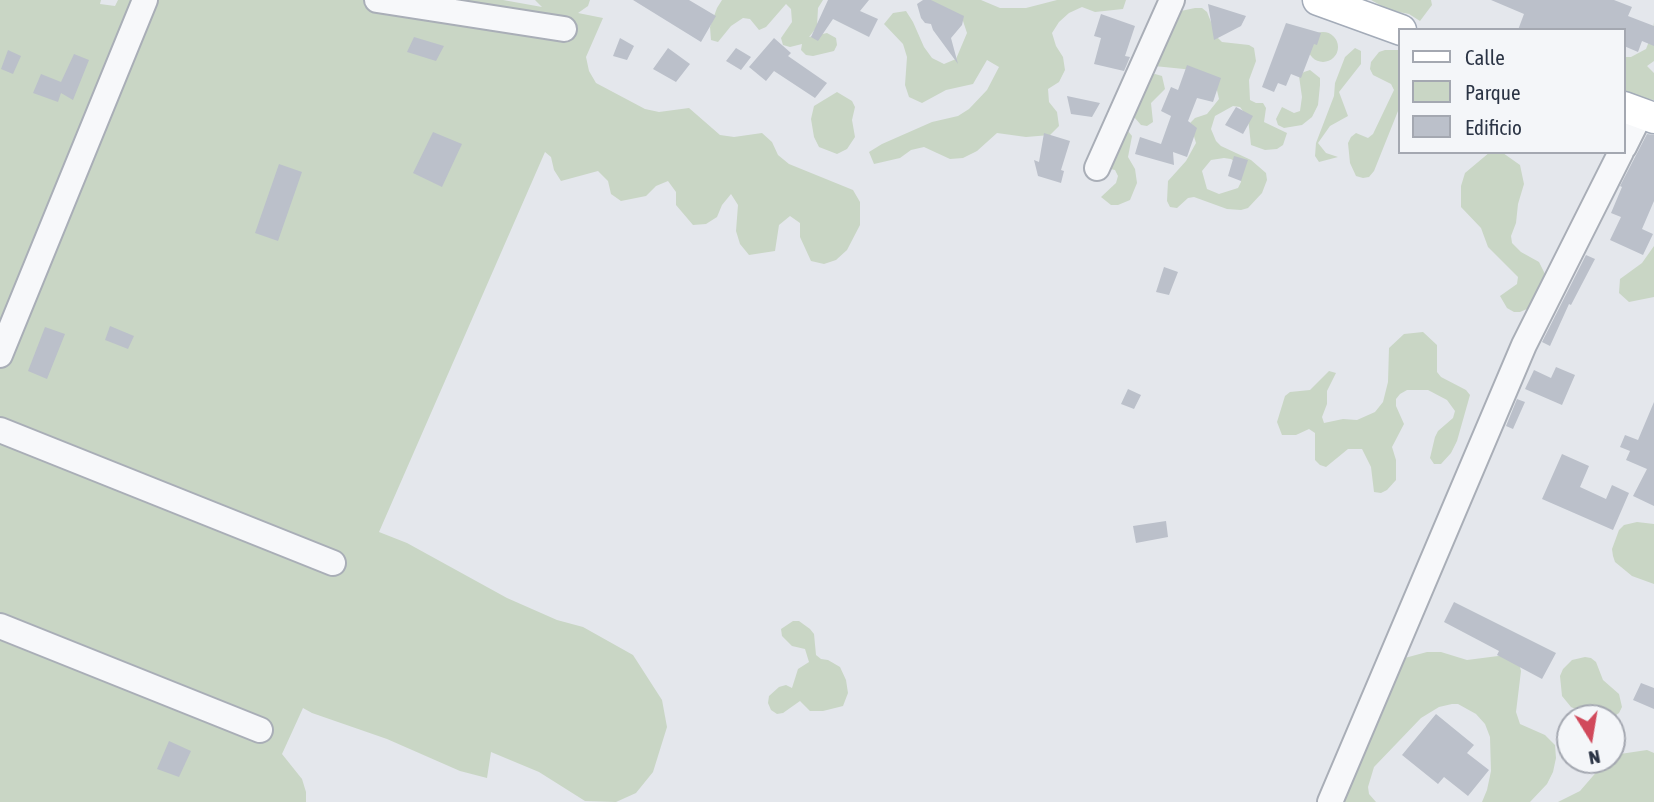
<!DOCTYPE html>
<html>
<head>
<meta charset="utf-8">
<style>
  body { margin:0 }
  #map { position:relative; width:1654px; height:802px; overflow:hidden; background:#e4e7ec; font-family:"Asap Condensed",sans-serif }
  canvas { display:block }
  .legend { position:absolute; left:1398px; top:28px; width:228px; height:126px; box-sizing:border-box; background:#f4f6f9; border:2px solid #a4a8b1; margin:0; padding:9px 12px; list-style:none; font-size:21px; color:#2b3445 }
  .legend li { display:flex; align-items:center; gap:14px; height:35px }
  .legend b { width:35px; border:2px solid #a4a8b1 }
  .north { position:absolute; left:1556px; top:704px; width:70px; height:70px; box-sizing:border-box; background:#f4f6f9; border:2px solid #a4a8b1; border-radius:50%; rotate:169deg; font-size:19px; font-weight:700; line-height:28px; text-align:center; color:#2b3445 }
  .north::after { content:''; display:block; margin:auto; width:24px; height:32px; background:#d1495b; clip-path:polygon(50% 0,100% 100%,50% 72%,0 100%) }
</style>
</head>
<body>
<div id="map">
<canvas width="1654" height="802"></canvas>
<ul class="legend">
<li><b style="height:9px;background:#fff"></b>Calle</li>
<li><b style="height:19px;background:#c9d6c5"></b>Parque</li>
<li><b style="height:19px;background:#bbc0ca"></b>Edificio</li>
</ul>
<div class="north">N</div>
</div>
<script>
const g = document.querySelector('canvas').getContext('2d');
g.lineJoin = 'round';
function fillPath(path, color) { g.fillStyle = color; g.fill(path, 'evenodd'); }
const poly = rows => new Path2D(rows.map(r => 'M' + r).join(''));
function trace(path, color, width, dash) { g.strokeStyle = color; g.lineWidth = width; g.lineCap = dash ? 'butt' : 'round'; g.setLineDash(dash || []); g.stroke(path); }
fillPath(poly([
  [0,0,101,0,100,4,115,6,118,0,503,0,542,7,535,0,590,0,588,6,578,13,603,18,586,57,589,71,596,83,645,109,659,112,689,108,720,135,734,137,762,133,772,142,778,155,789,164,853,190,860,202,860,225,847,250,836,260,824,264,811,261,800,237,800,223,790,216,779,225,775,251,749,255,740,244,736,231,738,205,731,194,722,205,717,217,706,224,693,225,676,205,676,192,668,181,656,186,646,196,621,201,611,194,608,181,598,171,561,181,554,170,551,157,545,152,379,532,407,543,507,598,557,620,583,627,633,655,662,700,667,727,653,772,636,793,616,802,585,801,539,772,491,752,487,778,460,771,387,739,312,713,303,708,282,754,302,779,306,792,306,802,0,802],
  [722,0,823,0,818,8,817,27,809,37,827,33,836,38,837,45,834,51,813,56,806,55,801,50,802,44,790,47,783,45,781,38,792,22,791,9,786,4,766,27,759,30,750,19,743,18,731,26,718,42,711,40,710,27,717,8],
  [930,0,981,0,1000,8,1026,8,1057,0,1126,0,1123,9,1095,12,1082,7,1069,13,1059,22,1052,33,1056,46,1063,57,1065,70,1059,82,1048,89,1049,102,1057,112,1059,126,1050,135,1026,137,997,133,977,151,963,158,950,159,924,147,911,150,900,158,874,164,869,152,882,144,932,122,958,116,969,109,987,90,999,67,987,60,973,84,946,90,922,103,909,97,905,85,907,57,903,44,884,24,893,13,906,11,913,22,924,47,932,58,944,64,956,59,967,33,963,21],
  [1371,0,1431,0,1432,5,1420,21,1409,14,1389,10],
  [1195,8,1202,8,1207,12,1217,37,1222,42,1249,45,1254,48,1256,61,1249,80,1250,100,1256,103,1263,103,1266,108,1264,122,1287,133,1283,145,1277,149,1265,150,1251,145,1248,118,1240,107,1233,106,1215,116,1211,129,1216,141,1221,146,1251,160,1266,173,1267,180,1262,193,1248,208,1241,210,1227,209,1194,197,1188,198,1177,208,1170,207,1167,201,1168,181,1186,161,1196,143,1190,123,1195,118,1207,114,1219,99,1216,86,1194,70,1154,66,1176,12],
  [1224,158,1231,159,1237,163,1241,175,1241,182,1238,188,1219,194,1207,189,1202,171,1211,160],
  [1654,22,1654,61,1647,66,1654,73,1654,100,1624,96,1624,57,1631,57,1646,49,1653,31],
  '1308 47a15 15 0 1 1 30 0a15 15 0 1 1-30 0Z',
  [1355,48,1361,51,1361,64,1339,92,1348,116,1330,126,1318,143,1326,153,1338,157,1319,162,1315,156,1316,143,1334,96,1335,83,1345,57],
  [1385,50,1399,50,1400,54,1400,106,1374,171,1369,177,1363,178,1356,176,1350,163,1348,143,1351,137,1356,133,1368,138,1373,134,1394,90,1391,84,1373,75,1370,69,1371,62,1379,52],
  [1310,70,1320,78,1320,85,1318,105,1312,117,1302,125,1284,128,1278,125,1276,119,1282,107,1294,113,1300,111,1302,97,1299,76,1304,72],
  [1155,74,1162,76,1165,89,1151,103,1153,122,1147,126,1141,125,1128,110,1148,76],
  [837,92,852,101,855,107,852,120,855,137,847,149,837,154,819,147,814,137,811,119,814,106],
  [1128,131,1132,136,1128,157,1135,169,1137,183,1130,200,1118,205,1111,205,1101,197,1116,183,1118,176,1115,170,1102,167,1121,132],
  [1490,152,1503,153,1520,165,1524,184,1518,204,1516,223,1511,236,1512,243,1521,252,1539,262,1545,274,1537,299,1527,309,1520,312,1514,312,1507,308,1500,296,1517,284,1518,277,1488,247,1481,228,1461,207,1461,186,1465,173],
  [1654,246,1654,297,1629,302,1619,293,1620,279,1642,263],
  [1423,332,1437,345,1437,372,1441,377,1466,390,1470,395,1457,441,1451,453,1441,464,1434,464,1430,458,1435,437,1438,431,1453,418,1455,411,1447,400,1428,390,1407,390,1400,394,1396,399,1396,406,1404,424,1392,447,1396,460,1396,480,1387,490,1381,493,1374,492,1371,467,1362,449,1348,449,1326,467,1320,465,1315,460,1315,433,1309,429,1296,435,1282,435,1277,422,1285,396,1290,392,1310,390,1329,371,1336,373,1327,391,1327,404,1322,417,1324,423,1343,419,1357,420,1375,412,1383,402,1388,382,1389,348,1404,334],
  [1637,522,1654,524,1654,584,1632,576,1615,562,1613,556,1612,549,1619,530,1624,525],
  [793,621,799,621,810,629,814,634,816,655,821,659,828,660,840,667,846,680,848,693,843,706,823,711,810,711,800,701,783,713,777,714,771,710,768,703,769,696,779,687,786,685,792,688,798,669,809,662,805,649,792,646,782,636,781,629],
  [1427,652,1441,652,1467,660,1506,655,1518,659,1521,671,1516,712,1520,724,1545,735,1555,745,1556,758,1553,772,1547,784,1530,802,1482,802,1487,790,1491,771,1490,737,1485,724,1476,714,1458,704,1452,704,1439,707,1421,718,1374,767,1368,787,1369,794,1376,802,1332,802,1401,659],
  [1585,657,1591,658,1596,662,1603,680,1619,694,1622,707,1619,713,1613,717,1592,717,1571,707,1562,696,1560,676,1563,669,1572,660],
  [1647,750,1654,753,1654,802,1558,802,1580,791,1599,769,1620,754]
]), '#c9d6c5');
fillPath(poly([
  [633,0,689,0,716,16,701,42],
  [828,0,869,0,860,11,878,19,869,37,833,19,818,41,811,37],
  [923,0,931,0,964,16,962,25,951,38,958,64,933,30,931,24,925,23,921,18,917,4],
  [1491,0,1614,0,1632,7,1628,16,1654,26,1654,46,1642,41,1638,52,1624,46,1624,30,1518,30,1524,14],
  [1208,4,1246,16,1241,26,1214,40],
  [1101,14,1135,26,1125,56,1130,57,1124,71,1094,64,1101,38,1094,36],
  [1286,23,1321,33,1317,45,1314,44,1301,78,1291,74,1286,86,1278,83,1274,92,1262,87],
  [414,37,444,46,436,61,407,52],
  [620,38,634,46,627,60,613,56],
  [774,38,791,53,788,56,827,83,815,98,774,71,766,81,749,67],
  [668,48,690,64,676,82,653,69],
  [736,48,751,57,741,70,726,61],
  [8,50,21,56,13,74,1,69],
  [74,54,89,60,73,100,61,93,58,102,33,93,41,74,61,82],
  [1187,65,1221,78,1213,102,1197,98,1188,121,1197,128,1187,157,1173,152,1174,165,1135,154,1140,137,1161,144,1171,116,1161,111,1171,87,1178,90],
  [1067,96,1100,103,1092,117,1071,114],
  [1236,107,1253,116,1243,134,1225,125],
  [433,132,462,144,442,187,413,173],
  [1044,133,1070,141,1061,170,1064,171,1061,183,1038,176,1034,160,1039,162],
  [1647,134,1654,135,1654,201,1642,229,1653,234,1643,255,1610,240,1621,217,1611,213,1622,187,1620,186],
  [1234,156,1248,160,1241,181,1228,176],
  [279,164,302,172,278,241,255,233],
  [1586,255,1595,259,1571,305,1569,304,1550,346,1542,342],
  [1164,267,1178,272,1169,295,1156,292],
  [110,326,134,336,128,349,105,340],
  [45,327,65,334,47,379,28,371],
  [1556,367,1575,375,1562,405,1525,389,1534,370,1551,378],
  [1128,389,1141,395,1134,409,1121,404],
  [1517,399,1525,402,1513,429,1506,426],
  [1654,402,1654,506,1633,496,1647,469,1626,460,1630,451,1620,447,1625,435,1638,440],
  [1562,454,1589,466,1580,487,1606,499,1612,485,1629,493,1613,530,1542,499],
  [1166,521,1168,537,1136,543,1133,526],
  [1454,602,1556,653,1542,679,1497,655,1499,651,1444,622],
  [1641,683,1654,688,1654,709,1633,700],
  [1436,714,1474,745,1467,753,1489,770,1468,796,1444,777,1438,784,1402,755],
  [169,741,191,751,179,777,157,769]
]), '#bbc0ca');
const minor = poly([
  [377,0,564,29],
  [1624,147,1641,113],
  [1097,168,1172,0],
  [0,355,145,0],
  [0,430,333,563],
  [0,626,260,730],
  [1330,802,1524,345,1621,152]
]);
const major = poly([
  [1318,0,1401,30],
  [1624,107,1654,118]
]);
trace(minor, '#a9aeb7', 28);
trace(major, '#a3abb8', 33);
trace(minor, '#f7f8fa', 24);
trace(major, '#fff', 30);
</script>
</body>
</html>
